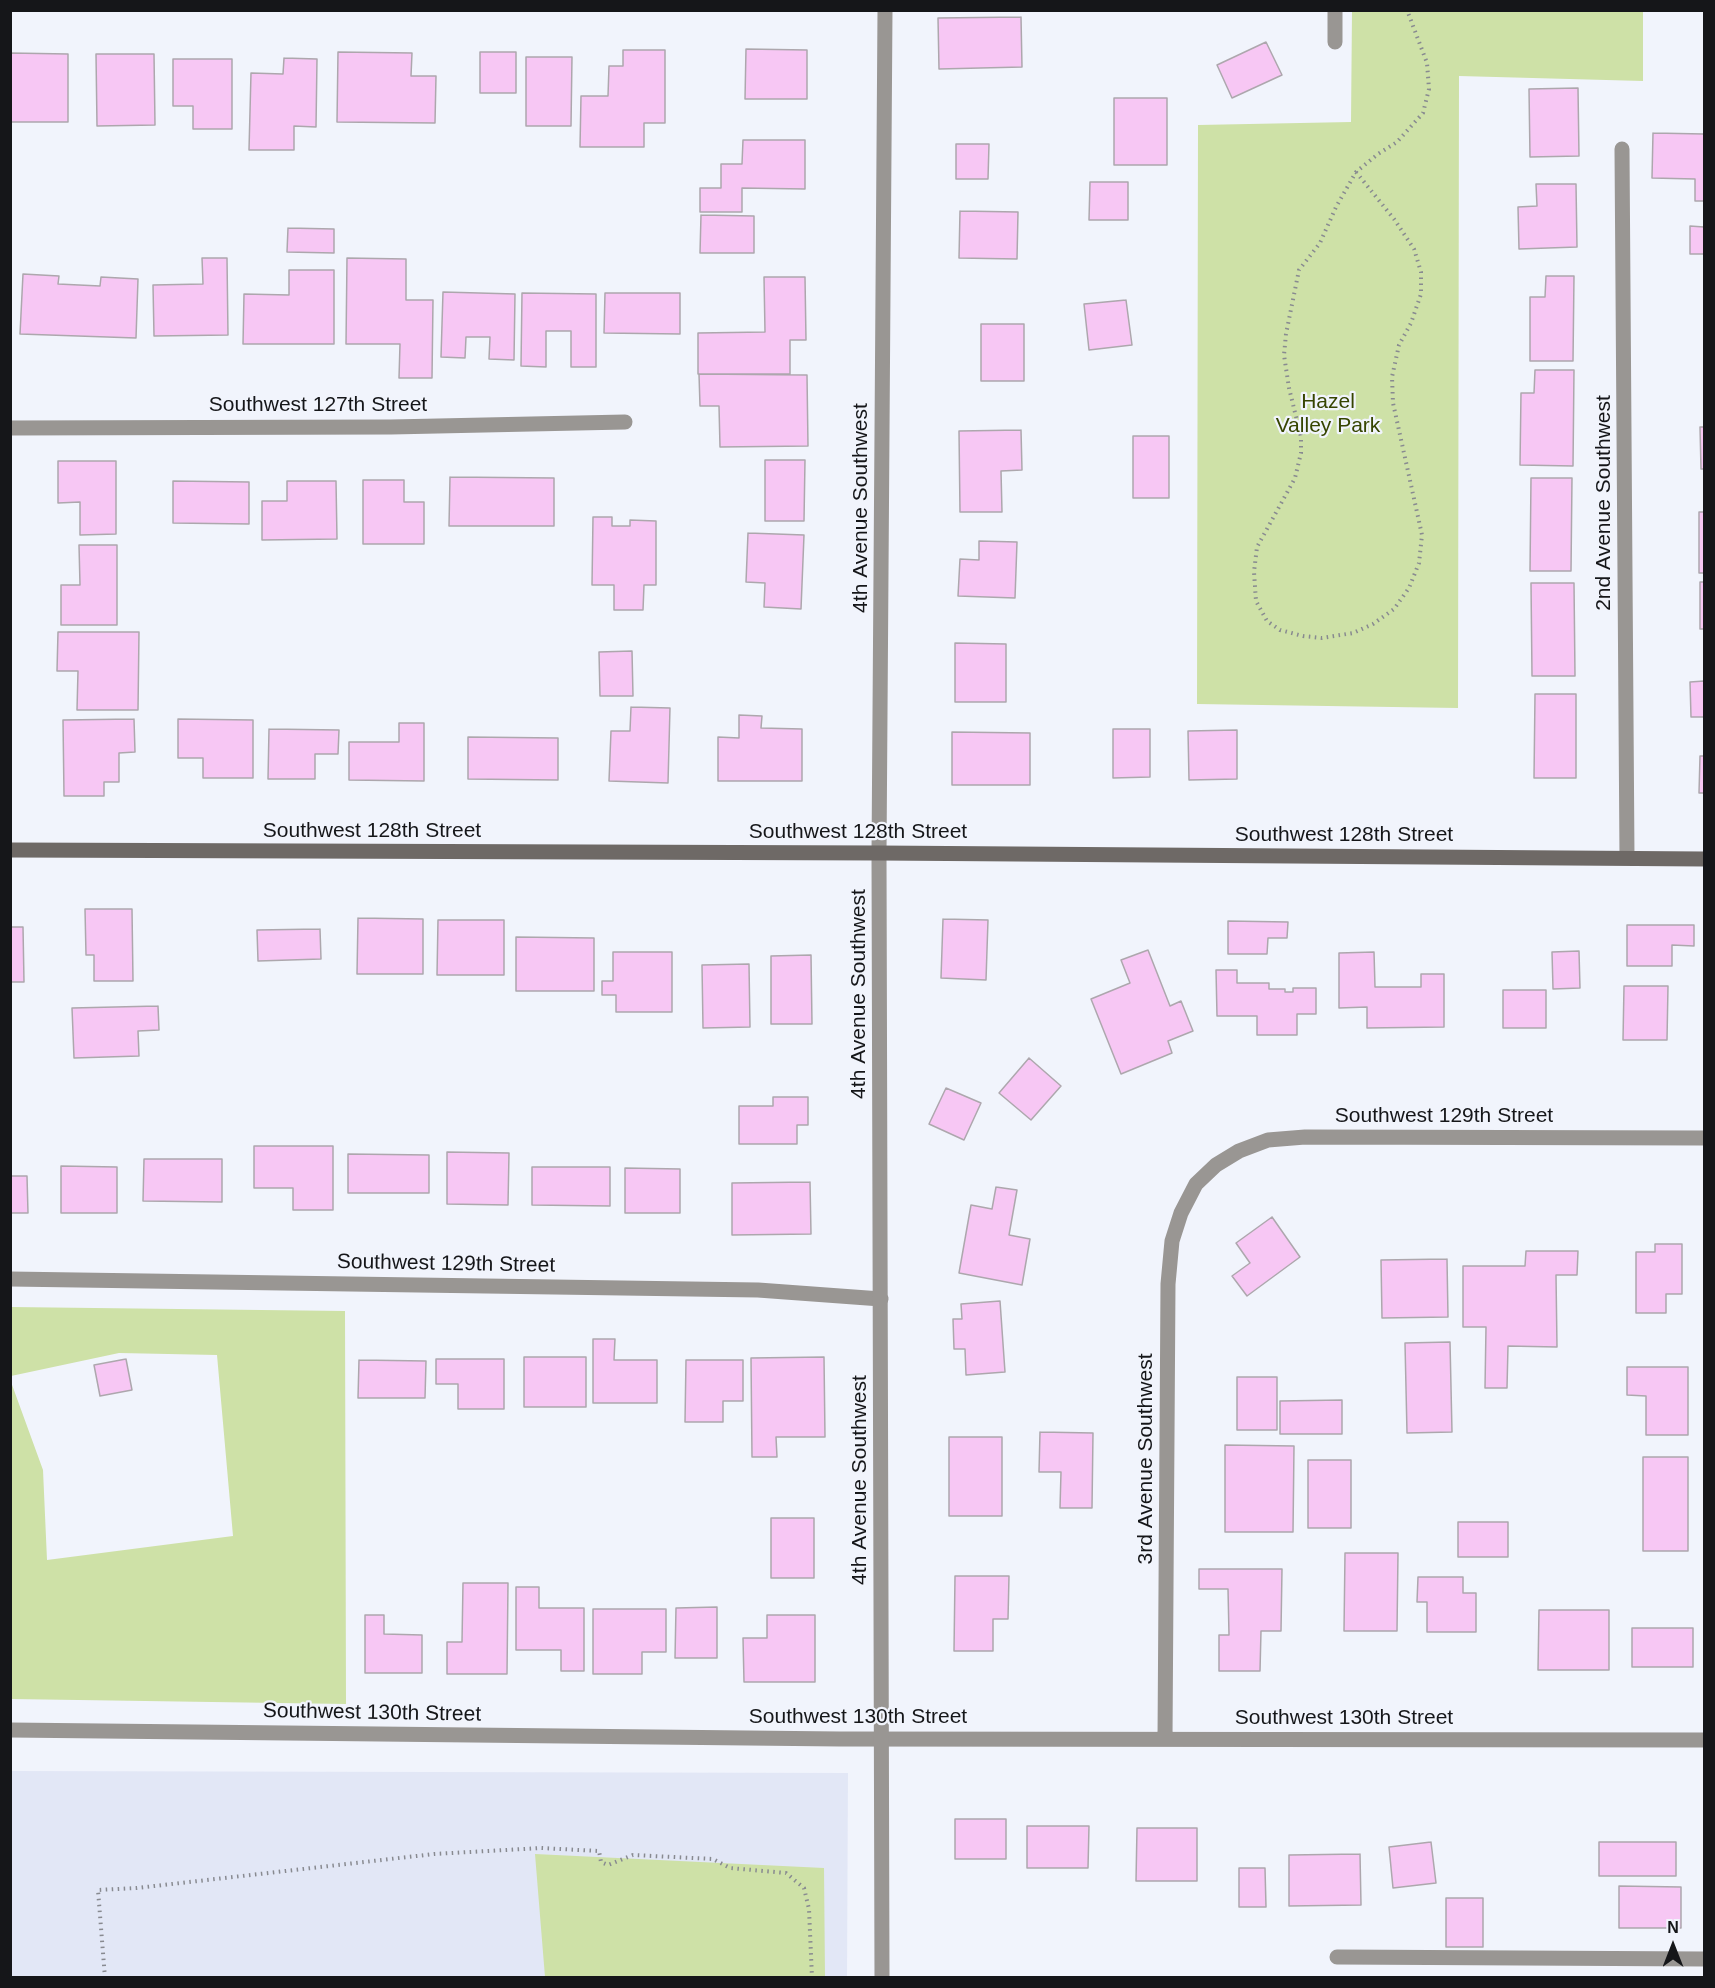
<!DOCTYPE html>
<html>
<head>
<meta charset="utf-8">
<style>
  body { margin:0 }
  #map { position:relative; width:1715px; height:1988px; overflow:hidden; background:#f1f4fc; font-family:Helvetica,sans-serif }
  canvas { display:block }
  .frame { position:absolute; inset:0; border:12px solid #151619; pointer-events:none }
  .north { position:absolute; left:1643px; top:1916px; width:60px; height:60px; -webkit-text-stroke:4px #f1f4fc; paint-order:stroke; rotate:0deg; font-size:16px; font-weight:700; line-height:24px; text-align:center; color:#151619 }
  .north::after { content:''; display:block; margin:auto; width:21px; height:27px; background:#151619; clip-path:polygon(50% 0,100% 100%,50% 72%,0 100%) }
</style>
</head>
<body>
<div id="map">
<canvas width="1715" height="1988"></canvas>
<div class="frame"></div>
<div class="north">N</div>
</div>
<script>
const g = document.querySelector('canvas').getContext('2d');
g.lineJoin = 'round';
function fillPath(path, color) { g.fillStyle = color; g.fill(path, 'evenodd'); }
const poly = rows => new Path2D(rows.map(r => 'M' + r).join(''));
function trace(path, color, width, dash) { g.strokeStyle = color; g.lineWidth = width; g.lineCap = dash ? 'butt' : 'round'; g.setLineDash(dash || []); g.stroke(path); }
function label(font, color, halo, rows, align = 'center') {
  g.font = font + ' Helvetica,sans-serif'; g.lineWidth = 4.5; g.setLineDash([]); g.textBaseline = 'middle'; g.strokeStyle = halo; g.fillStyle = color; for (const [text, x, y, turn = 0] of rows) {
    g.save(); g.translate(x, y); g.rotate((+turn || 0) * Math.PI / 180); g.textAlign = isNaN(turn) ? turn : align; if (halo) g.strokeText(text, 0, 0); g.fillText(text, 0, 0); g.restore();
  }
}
fillPath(poly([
  [11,1771,848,1773,847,1977,11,1978]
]), '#e2e7f6');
fillPath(poly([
  [1352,11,1643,11,1643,81,1459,76,1458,708,1197,704,1198,125,1351,122],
  [11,1307,345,1311,346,1704,11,1699,11,1382,43,1470,47,1560,233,1536,217,1355,119,1353,11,1376],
  [535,1854,824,1868,825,1977,545,1977]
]), '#cee1a7');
const building = poly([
  [1021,17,1022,67,939,69,938,18,1021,17],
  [1266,42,1282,75,1232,98,1217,65,1266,42],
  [746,49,807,50,807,99,745,99,746,49],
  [623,50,665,50,665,123,644,123,644,147,580,147,581,96,608,96,609,66,623,66,623,50],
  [338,52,412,53,411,76,436,76,435,123,337,122,338,52],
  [480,52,516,52,516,93,480,93,480,52],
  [10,53,68,54,68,122,10,122,10,53],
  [96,54,154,54,155,125,97,126,96,54],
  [526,57,572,57,571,126,526,126,526,57],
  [284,58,317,59,316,127,294,126,294,150,249,150,251,73,283,74,284,58],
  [173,59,232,59,232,129,193,129,193,106,173,106,173,59],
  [1578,88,1579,156,1530,157,1529,89,1578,88],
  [1114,98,1167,98,1167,165,1114,165,1114,98],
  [1653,133,1704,134,1704,201,1695,201,1695,179,1652,178,1653,133],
  [743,140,805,140,805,189,742,188,742,212,700,212,700,188,721,188,721,164,742,164,743,140],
  [956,144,989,144,988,179,956,179,956,144],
  [1090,182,1128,182,1128,220,1089,220,1090,182],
  [1536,184,1576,184,1577,247,1519,249,1518,207,1537,206,1536,184],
  [960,211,1018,212,1017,259,959,258,960,211],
  [701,215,754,216,754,253,700,253,701,215],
  [1690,226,1704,227,1704,254,1690,254,1690,226],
  [288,228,334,229,334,253,287,252,288,228],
  [202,258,227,258,228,335,154,336,153,285,203,284,202,258],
  [347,258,406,259,406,300,433,300,432,378,399,378,400,344,346,344,347,258],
  [289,270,334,270,334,344,243,344,244,294,289,295,289,270],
  [23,274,59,276,58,284,100,286,101,277,138,279,136,338,20,334,23,274],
  [1546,276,1574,276,1573,361,1530,361,1530,297,1545,297,1546,276],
  [764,277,805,277,806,340,790,340,790,374,698,374,698,333,765,332,764,277],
  [443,292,515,294,514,360,489,359,490,337,466,337,465,358,441,357,443,292],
  [522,293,596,294,596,367,571,367,571,331,546,331,546,367,521,366,522,293],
  [605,293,680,293,680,334,604,333,605,293],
  [1126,300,1132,345,1089,350,1084,304,1126,300],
  [981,324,1024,324,1024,381,981,381,981,324],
  [1535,370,1574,370,1573,466,1520,465,1521,393,1534,393,1535,370],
  [699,374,807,375,808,446,720,447,719,406,700,406,699,374],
  [1700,427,1704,427,1704,469,1701,469,1700,427],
  [1021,430,1022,470,1001,471,1002,512,960,512,959,431,1021,430],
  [1133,436,1169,436,1169,498,1133,498,1133,436],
  [765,460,805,460,804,521,765,521,765,460],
  [58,461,116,461,116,534,80,535,80,502,58,503,58,461],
  [450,477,554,478,554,526,449,526,450,477],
  [1531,478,1572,478,1571,571,1530,571,1531,478],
  [363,480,404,480,404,502,424,502,424,544,363,544,363,480],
  [173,481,249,482,249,524,173,523,173,481],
  [287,481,336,481,337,539,262,540,262,501,287,501,287,481],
  [1699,512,1704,512,1704,573,1699,573,1699,512],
  [593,517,612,517,612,526,630,526,630,520,656,521,656,585,644,585,643,610,614,610,614,585,592,585,593,517],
  [748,533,804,535,801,609,764,607,765,583,746,582,748,533],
  [979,541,1017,542,1015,598,958,596,960,559,979,560,979,541],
  [79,545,117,545,117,625,61,625,61,585,80,585,79,545],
  [1700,582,1704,582,1704,629,1700,629,1700,582],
  [1531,583,1574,583,1575,676,1532,676,1531,583],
  [58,632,139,632,138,710,77,710,78,671,57,671,58,632],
  [955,643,1006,644,1006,702,955,702,955,643],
  [632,651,633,696,600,696,599,652,632,651],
  [1704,681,1704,717,1691,717,1690,682,1704,681],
  [1535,694,1576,694,1576,778,1534,778,1535,694],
  [631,707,670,708,668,783,609,781,611,731,630,731,631,707],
  [739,715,762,716,761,728,802,729,802,781,718,781,718,737,739,738,739,715],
  [134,719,135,752,119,753,119,782,104,782,104,796,64,796,63,720,134,719],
  [178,719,253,720,253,778,203,778,203,758,178,758,178,719],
  [399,723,424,723,424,781,349,780,349,742,399,742,399,723],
  [269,729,339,730,338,754,315,754,315,779,268,779,269,729],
  [1113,729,1150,729,1150,777,1113,778,1113,729],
  [1237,730,1237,779,1189,780,1188,731,1237,730],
  [952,732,1030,733,1030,785,952,785,952,732],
  [468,737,558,738,558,780,468,779,468,737],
  [1700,756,1704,756,1704,793,1699,793,1700,756],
  [85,909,132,909,133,981,94,981,94,955,86,955,85,909],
  [358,918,423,919,423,974,357,974,358,918],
  [943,919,988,920,986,980,941,978,943,919],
  [438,920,504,920,504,975,437,975,438,920],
  [1228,921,1288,922,1287,938,1268,938,1267,954,1228,954,1228,921],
  [1627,925,1694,925,1694,946,1672,945,1672,966,1627,966,1627,925],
  [10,927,23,927,24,982,10,982,10,927],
  [320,929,321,959,258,961,257,930,320,929],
  [516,937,594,938,594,991,516,991,516,937],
  [1148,950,1170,1006,1181,1001,1193,1031,1168,1041,1172,1053,1121,1074,1091,999,1130,983,1121,960,1148,950],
  [1579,951,1580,988,1553,989,1552,952,1579,951],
  [613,952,672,952,672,1012,616,1012,616,995,602,995,602,981,613,981,613,952],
  [1374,952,1375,987,1421,987,1421,974,1444,974,1444,1027,1367,1028,1367,1007,1339,1008,1339,953,1374,952],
  [811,955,812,1024,771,1024,771,956,811,955],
  [749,964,750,1027,703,1028,702,965,749,964],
  [1216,970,1237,970,1237,983,1269,983,1269,989,1285,989,1285,992,1293,992,1293,988,1316,988,1316,1014,1297,1014,1297,1035,1257,1035,1257,1016,1217,1016,1216,970],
  [1624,986,1668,986,1667,1040,1623,1040,1624,986],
  [1503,990,1546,990,1546,1028,1503,1028,1503,990],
  [158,1006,159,1030,138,1031,139,1056,74,1058,72,1008,158,1006],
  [1029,1058,1061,1086,1031,1120,999,1093,1029,1058],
  [946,1088,981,1103,964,1140,929,1124,946,1088],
  [773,1097,808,1097,808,1125,797,1125,797,1144,739,1144,739,1106,773,1106,773,1097],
  [254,1146,333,1146,333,1210,293,1210,293,1188,254,1188,254,1146],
  [447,1152,509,1153,508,1205,447,1204,447,1152],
  [348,1154,429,1155,429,1193,348,1193,348,1154],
  [144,1159,222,1159,222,1202,143,1201,144,1159],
  [61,1166,117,1167,117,1213,61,1213,61,1166],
  [532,1167,610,1167,610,1206,532,1205,532,1167],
  [625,1168,680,1169,680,1213,625,1213,625,1168],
  [10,1176,27,1176,28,1213,10,1213,10,1176],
  [810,1182,811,1234,732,1235,732,1183,810,1182],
  [996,1187,1017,1190,1009,1235,1030,1239,1022,1285,959,1273,971,1205,992,1209,996,1187],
  [1272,1217,1300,1257,1247,1296,1232,1276,1250,1263,1236,1243,1272,1217],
  [1655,1244,1682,1244,1682,1294,1666,1294,1666,1313,1636,1313,1636,1252,1655,1252,1655,1244],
  [1526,1251,1578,1251,1577,1275,1556,1275,1557,1347,1508,1346,1507,1388,1485,1388,1486,1327,1463,1327,1463,1266,1525,1266,1526,1251],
  [1447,1259,1448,1317,1382,1318,1381,1260,1447,1259],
  [1000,1301,1005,1372,966,1375,965,1349,954,1349,953,1319,962,1319,961,1304,1000,1301],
  [593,1339,615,1339,614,1360,657,1360,657,1403,593,1403,593,1339],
  [1450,1342,1452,1432,1407,1433,1405,1343,1450,1342],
  [524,1357,586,1357,586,1407,524,1407,524,1357],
  [824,1357,825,1437,776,1437,777,1457,752,1457,751,1358,824,1357],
  [126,1359,132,1390,100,1396,94,1365,126,1359],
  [436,1359,504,1359,504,1409,458,1409,458,1384,436,1384,436,1359],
  [359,1360,426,1361,425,1398,358,1398,359,1360],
  [686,1360,743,1360,743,1401,723,1401,723,1422,685,1422,686,1360],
  [1627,1367,1688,1367,1688,1435,1646,1435,1646,1396,1627,1395,1627,1367],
  [1237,1377,1277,1377,1277,1430,1237,1430,1237,1377],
  [1342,1400,1342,1434,1280,1434,1280,1401,1342,1400],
  [1040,1432,1093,1433,1092,1508,1060,1508,1061,1472,1039,1472,1040,1432],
  [949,1437,1002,1437,1002,1516,949,1516,949,1437],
  [1225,1445,1294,1446,1293,1532,1225,1532,1225,1445],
  [1643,1457,1688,1457,1688,1551,1643,1551,1643,1457],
  [1308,1460,1351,1460,1351,1528,1308,1528,1308,1460],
  [771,1518,814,1518,814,1578,771,1578,771,1518],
  [1458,1522,1508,1522,1508,1557,1458,1557,1458,1522],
  [1345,1553,1398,1553,1397,1631,1344,1631,1345,1553],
  [1199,1569,1282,1569,1281,1631,1261,1631,1260,1671,1219,1671,1219,1635,1229,1635,1228,1589,1199,1589,1199,1569],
  [955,1576,1009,1576,1008,1619,993,1619,993,1651,954,1651,955,1576],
  [1418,1577,1463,1577,1463,1593,1476,1593,1476,1632,1427,1632,1427,1602,1417,1602,1418,1577],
  [463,1583,508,1583,507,1674,447,1674,447,1642,462,1642,463,1583],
  [516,1587,539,1587,539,1608,584,1608,584,1671,561,1671,561,1650,516,1650,516,1587],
  [717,1607,717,1658,675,1658,676,1608,717,1607],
  [593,1609,666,1609,666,1652,642,1652,642,1674,593,1674,593,1609],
  [1539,1610,1609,1610,1609,1670,1538,1670,1539,1610],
  [365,1615,384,1615,384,1634,422,1635,422,1673,365,1673,365,1615],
  [767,1615,815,1615,815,1682,744,1682,743,1638,767,1638,767,1615],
  [1632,1628,1693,1628,1693,1667,1632,1667,1632,1628],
  [955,1819,1006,1819,1006,1859,955,1859,955,1819],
  [1027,1826,1089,1826,1088,1868,1027,1868,1027,1826],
  [1137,1828,1197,1828,1197,1881,1136,1881,1137,1828],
  [1431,1842,1436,1883,1393,1888,1389,1847,1431,1842],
  [1599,1842,1676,1842,1676,1876,1599,1876,1599,1842],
  [1360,1854,1361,1905,1289,1906,1289,1855,1360,1854],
  [1239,1868,1265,1868,1266,1907,1239,1907,1239,1868],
  [1619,1886,1681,1887,1681,1928,1619,1928,1619,1886],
  [1446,1898,1483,1898,1483,1947,1446,1947,1446,1898]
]);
fillPath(building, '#f7c7f4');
trace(building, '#ada7ad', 1.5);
trace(poly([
  [1356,172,1394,219,1414,249,1421,272,1421,294,1411,323,1399,345,1392,377,1393,403,1422,535,1419,563,1409,588,1394,609,1373,624,1353,633,1322,638,1303,636,1280,630,1267,621,1256,601,1254,572,1257,547,1295,478,1301,453,1301,437,1289,388,1284,355,1286,334,1299,270,1320,243,1336,207,1356,172,1378,154,1397,142,1423,113,1429,89,1427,63,1407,10],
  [105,1978,98,1890,137,1888,434,1854,541,1848,599,1851,601,1862,608,1865,633,1855,713,1859,730,1868,786,1873,804,1888,809,1909,812,1978]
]), '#888a90', 4, [1.5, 4.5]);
trace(poly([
  [1335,10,1335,42],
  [1622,149,1627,857],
  [10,428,391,427,625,422],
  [10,1279,758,1290,881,1299],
  [10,1730,840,1739,1704,1740],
  [1165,1739,1168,1284,1172,1241,1181,1213,1196,1184,1216,1165,1239,1151,1268,1140,1305,1137,1704,1138],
  [1337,1957,1704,1959]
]), '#999693', 15);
trace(poly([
  [882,1978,879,853,885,10]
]), '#999693', 15);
trace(poly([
  [10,850,879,853,1704,859]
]), '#6e6966', 15);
label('21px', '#364501', '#f1f4fc', [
  ["Hazel",1328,402],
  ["Valley Park",1328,426]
]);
label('21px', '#151619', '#f1f4fc', [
  ["Southwest 127th Street",318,405],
  ["2nd Avenue Southwest",1604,503,-90],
  ["4th Avenue Southwest",861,508,-90],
  ["Southwest 128th Street",372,831],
  ["Southwest 128th Street",858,832],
  ["Southwest 128th Street",1344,835],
  ["4th Avenue Southwest",859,994,-90],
  ["Southwest 129th Street",1444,1116],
  ["Southwest 129th Street",446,1264,1],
  ["3rd Avenue Southwest",1146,1459,-90],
  ["4th Avenue Southwest",860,1480,-90],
  ["Southwest 130th Street",372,1713,1],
  ["Southwest 130th Street",858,1717],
  ["Southwest 130th Street",1344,1718]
]);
</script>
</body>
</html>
